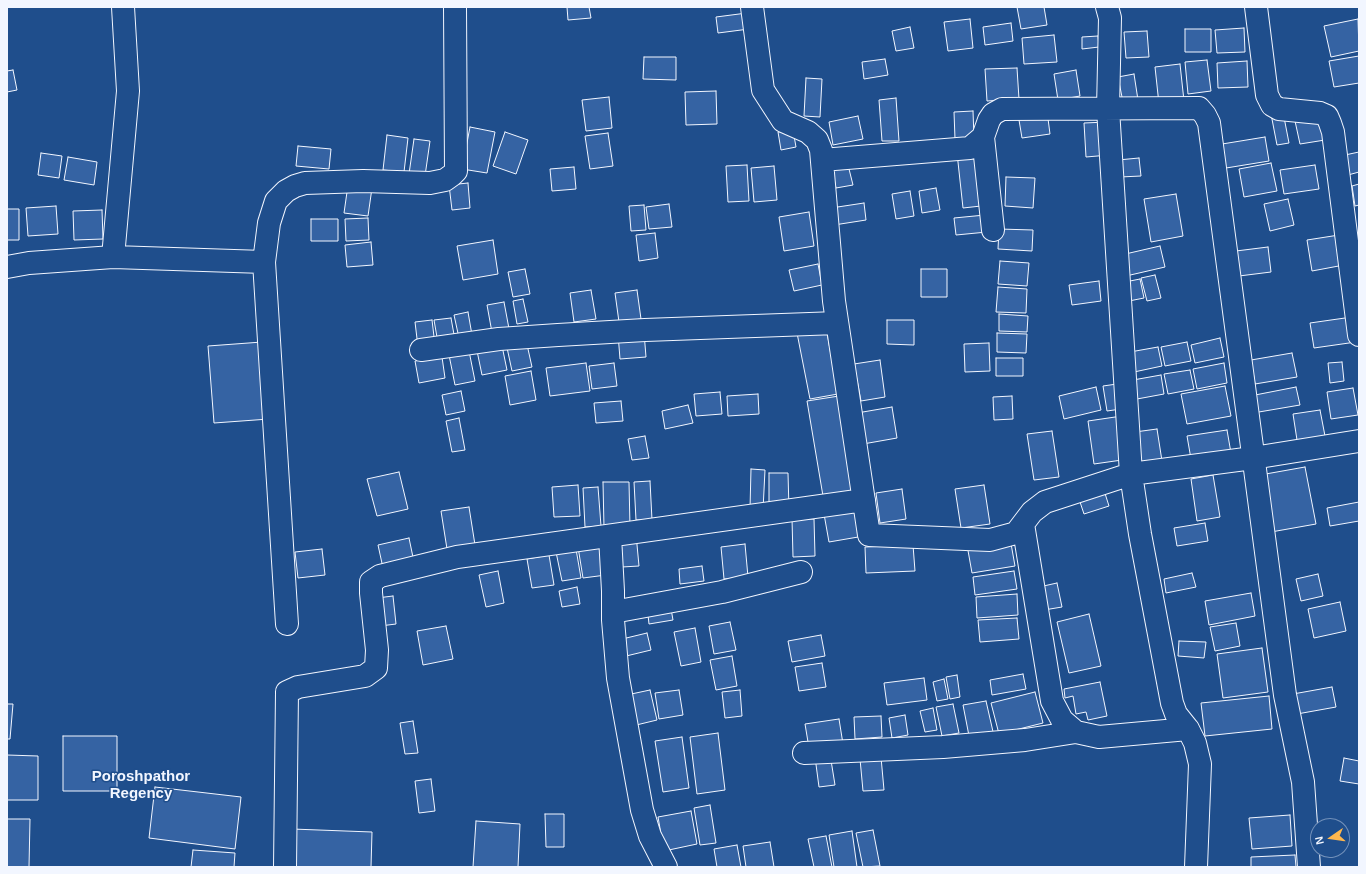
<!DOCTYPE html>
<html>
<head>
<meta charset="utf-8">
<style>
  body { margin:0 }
  #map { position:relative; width:1366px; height:874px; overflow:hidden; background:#1f4e8c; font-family:Arial,sans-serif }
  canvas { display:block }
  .frame { position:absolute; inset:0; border:8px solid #f2f6ff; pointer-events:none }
  .north { position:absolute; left:1310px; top:818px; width:40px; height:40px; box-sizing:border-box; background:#1f4e8c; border:1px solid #7391ba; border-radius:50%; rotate:257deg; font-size:11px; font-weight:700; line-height:16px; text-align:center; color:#f2f6ff }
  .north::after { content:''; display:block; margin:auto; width:14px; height:18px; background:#ffb74d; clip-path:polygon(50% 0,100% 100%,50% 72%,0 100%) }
</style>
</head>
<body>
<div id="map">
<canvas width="1366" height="874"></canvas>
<div class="frame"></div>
<div class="north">N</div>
</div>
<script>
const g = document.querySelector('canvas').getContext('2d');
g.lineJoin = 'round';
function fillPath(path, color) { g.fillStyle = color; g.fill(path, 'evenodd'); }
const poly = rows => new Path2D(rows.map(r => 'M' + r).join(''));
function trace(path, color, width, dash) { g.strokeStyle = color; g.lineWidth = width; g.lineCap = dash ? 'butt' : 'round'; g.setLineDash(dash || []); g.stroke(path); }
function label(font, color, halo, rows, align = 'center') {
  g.font = font + ' Arial,sans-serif'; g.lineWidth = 3; g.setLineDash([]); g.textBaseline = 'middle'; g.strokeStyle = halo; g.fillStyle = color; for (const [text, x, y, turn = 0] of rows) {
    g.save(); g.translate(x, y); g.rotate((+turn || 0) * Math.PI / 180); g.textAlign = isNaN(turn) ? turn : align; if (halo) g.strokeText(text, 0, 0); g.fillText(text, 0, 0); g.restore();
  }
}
const building = poly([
  [567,7,589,7,591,18,568,20,567,7],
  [1017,7,1044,7,1047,25,1021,29,1017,7],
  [747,13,749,29,718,33,716,17,747,13],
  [970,19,973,48,948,51,944,22,970,19],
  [1358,19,1359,51,1331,57,1324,26,1358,19],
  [1011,23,1013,41,985,45,983,27,1011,23],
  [910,27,914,48,896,51,892,31,910,27],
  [1244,28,1245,52,1217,53,1215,30,1244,28],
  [1185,29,1211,29,1211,52,1185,52,1185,29],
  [1147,31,1149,57,1126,58,1124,32,1147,31],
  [1054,35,1057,62,1024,64,1022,38,1054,35],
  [1098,36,1099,47,1082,49,1082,37,1098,36],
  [1359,56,1359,83,1334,87,1329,61,1359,56],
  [644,57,676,57,676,80,643,79,644,57],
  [885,59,888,75,864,79,862,62,885,59],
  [1207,60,1211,91,1188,94,1185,62,1207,60],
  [1247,61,1248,87,1218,88,1217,63,1247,61],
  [1180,64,1184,101,1159,104,1155,67,1180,64],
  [1017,68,1019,99,987,101,985,69,1017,68],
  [13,70,17,90,7,92,7,71,13,70],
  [1076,70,1080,96,1058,100,1054,74,1076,70],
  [1134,74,1138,100,1123,102,1118,77,1134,74],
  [806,78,822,79,820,117,804,116,806,78],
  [716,91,717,124,686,125,685,92,716,91],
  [609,97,612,128,586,131,582,100,609,97],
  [896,98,899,141,882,141,879,100,896,98],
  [973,111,974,138,955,139,954,112,973,111],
  [1047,111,1050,134,1022,138,1018,114,1047,111],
  [1283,112,1289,143,1277,145,1271,114,1283,112],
  [858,116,863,139,833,145,829,122,858,116],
  [1320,116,1325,140,1300,144,1295,121,1320,116],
  [1107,122,1109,155,1086,157,1084,123,1107,122],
  [470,127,495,132,487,173,462,169,470,127],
  [793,130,796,147,781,150,778,132,793,130],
  [505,132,528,140,516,174,493,166,505,132],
  [608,133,613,166,590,169,585,136,608,133],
  [387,135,408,138,404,172,383,170,387,135],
  [1265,137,1269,161,1220,169,1216,145,1265,137],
  [414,139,430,141,425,176,409,174,414,139],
  [298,146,331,149,329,169,296,166,298,146],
  [975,151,981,206,963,208,957,153,975,151],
  [1359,152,1359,172,1348,175,1345,155,1359,152],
  [41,153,62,156,59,178,38,175,41,153],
  [68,157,97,162,94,185,64,180,68,157],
  [1139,158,1141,176,1120,177,1118,160,1139,158],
  [847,161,853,185,836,188,831,165,847,161],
  [1271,163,1277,191,1244,197,1239,169,1271,163],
  [747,165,749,201,728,202,726,166,747,165],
  [1315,165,1319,189,1284,194,1280,170,1315,165],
  [774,166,777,200,754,202,751,168,774,166],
  [574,167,576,189,552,191,550,169,574,167],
  [1006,177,1035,178,1033,208,1005,206,1006,177],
  [468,183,470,208,452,210,449,185,468,183],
  [1359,184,1359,205,1355,206,1352,186,1359,184],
  [348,185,372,188,368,216,344,213,348,185],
  [936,188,940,210,922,213,919,191,936,188],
  [910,191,914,216,896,219,892,194,910,191],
  [1176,194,1183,236,1151,242,1144,199,1176,194],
  [1288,199,1294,225,1270,231,1264,204,1288,199],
  [864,203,866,220,834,225,831,208,864,203],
  [669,204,672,227,649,229,646,207,669,204],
  [644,205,646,230,631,231,629,206,644,205],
  [56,206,58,234,28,236,26,208,56,206],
  [7,209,19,209,19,240,7,240,7,209],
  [102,210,103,239,74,240,73,211,102,210],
  [809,212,814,246,784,251,779,217,809,212],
  [985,215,987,232,956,235,954,218,985,215],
  [368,218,369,240,346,241,345,219,368,218],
  [311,219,338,219,338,241,311,241,311,219],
  [999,229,1033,230,1032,251,998,249,999,229],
  [655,233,658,258,639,261,636,235,655,233],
  [1339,235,1344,265,1312,271,1307,240,1339,235],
  [493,240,498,274,463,280,457,246,493,240],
  [371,242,373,265,347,267,345,245,371,242],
  [1160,246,1165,267,1126,276,1121,255,1160,246],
  [1268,247,1271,272,1239,276,1236,251,1268,247],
  [1000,261,1029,263,1027,286,998,284,1000,261],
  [818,264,822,285,794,291,789,270,818,264],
  [525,269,530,294,513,297,508,272,525,269],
  [921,269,947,269,947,297,921,297,921,269],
  [1155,275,1161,298,1147,301,1141,278,1155,275],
  [1140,279,1144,298,1124,302,1120,283,1140,279],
  [1099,281,1101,301,1072,305,1069,285,1099,281],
  [998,287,1027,289,1026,313,996,312,998,287],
  [591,290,596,319,574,322,570,293,591,290],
  [637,290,641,319,619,322,615,293,637,290],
  [523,299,528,322,517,324,513,301,523,299],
  [504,302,510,334,493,338,487,305,504,302],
  [468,312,472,335,459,338,454,315,468,312],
  [999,314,1028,316,1027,332,999,331,999,314],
  [1352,317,1356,342,1314,348,1310,323,1352,317],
  [451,318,455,340,438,343,434,320,451,318],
  [432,320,435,345,418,347,415,322,432,320],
  [887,320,914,320,914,345,887,344,887,320],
  [826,327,838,394,810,399,797,333,826,327],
  [644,332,646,357,620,359,618,334,644,332],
  [997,333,1027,334,1026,353,997,352,997,333],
  [1220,338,1224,357,1195,363,1191,345,1220,338],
  [526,340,532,367,512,371,506,343,526,340],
  [501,341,507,370,482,375,476,346,501,341],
  [262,342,269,419,214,423,208,346,262,342],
  [1187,342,1191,361,1165,366,1161,347,1187,342],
  [989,343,990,371,965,372,964,344,989,343],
  [1158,347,1162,366,1134,372,1130,352,1158,347],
  [469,351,475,381,455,385,449,355,469,351],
  [1292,353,1297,377,1255,384,1251,360,1292,353],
  [442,357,445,378,419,383,415,361,442,357],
  [996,358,1023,358,1023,376,996,376,996,358],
  [880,360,885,397,861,401,854,364,880,360],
  [1342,362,1344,381,1330,383,1328,363,1342,362],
  [586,363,590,391,550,396,546,368,586,363],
  [614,363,617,386,592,389,589,366,614,363],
  [1224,363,1227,383,1197,389,1193,369,1224,363],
  [1190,370,1194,389,1168,394,1164,374,1190,370],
  [531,371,536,400,510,405,505,376,531,371],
  [1161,375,1164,394,1137,399,1133,380,1161,375],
  [1117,384,1121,409,1107,411,1103,386,1117,384],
  [1225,386,1231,416,1187,424,1181,394,1225,386],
  [1096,387,1101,410,1064,419,1059,396,1096,387],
  [1296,387,1300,405,1253,413,1250,396,1296,387],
  [1353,388,1358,415,1331,419,1327,392,1353,388],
  [461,391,465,411,446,415,442,395,461,391],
  [720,392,722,414,696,416,694,394,720,392],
  [758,394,759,414,728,416,727,396,758,394],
  [839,396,857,497,824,502,807,401,839,396],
  [1012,396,1013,419,994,420,993,397,1012,396],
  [621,401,623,421,596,423,594,403,621,401],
  [688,405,693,423,665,429,662,411,688,405],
  [892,407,897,438,863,444,857,413,892,407],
  [1320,410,1325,436,1297,440,1293,414,1320,410],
  [1122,416,1129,459,1094,464,1088,421,1122,416],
  [459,418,465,450,452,452,446,421,459,418],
  [1157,429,1162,461,1141,465,1135,432,1157,429],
  [1227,430,1231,453,1191,459,1187,436,1227,430],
  [1052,431,1059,477,1034,480,1027,434,1052,431],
  [645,436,649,458,632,460,628,439,645,436],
  [1305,467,1316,524,1271,532,1260,475,1305,467],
  [751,469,765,470,763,510,750,509,751,469],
  [399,472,408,509,377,516,367,479,399,472],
  [769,473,788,473,789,510,769,510,769,473],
  [1213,475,1220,517,1197,521,1191,479,1213,475],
  [650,481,652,520,636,520,634,482,650,481],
  [603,482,629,482,630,527,604,528,603,482],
  [1102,484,1109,506,1084,514,1077,493,1102,484],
  [578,485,580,516,554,517,552,487,578,485],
  [984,485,990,524,961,528,955,489,984,485],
  [598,487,601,526,585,527,583,488,598,487],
  [902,489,906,519,880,523,876,493,902,489],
  [1359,502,1359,521,1330,526,1327,508,1359,502],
  [469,507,475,545,447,549,441,511,469,507],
  [860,508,864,536,829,542,824,514,860,508],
  [792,519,814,519,815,556,793,557,792,519],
  [1205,523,1208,541,1177,546,1174,528,1205,523],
  [636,534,639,566,622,567,619,536,636,534],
  [409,538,414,562,383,568,378,545,409,538],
  [1010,538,1015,566,972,573,967,545,1010,538],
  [601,544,606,575,583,578,578,547,601,544],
  [745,544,748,577,724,579,721,547,745,544],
  [913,545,915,571,866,573,865,547,913,545],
  [322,549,325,575,298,578,295,552,322,549],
  [576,549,581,578,562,581,556,552,576,549],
  [549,555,554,585,532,588,527,559,549,555],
  [702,566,704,581,680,584,679,569,702,566],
  [498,571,504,603,486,607,479,575,498,571],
  [1014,571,1017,589,975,595,973,577,1014,571],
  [1192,573,1196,587,1166,593,1164,579,1192,573],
  [1318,574,1323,596,1301,601,1296,579,1318,574],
  [1057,583,1062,607,1044,610,1039,587,1057,583],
  [577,587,580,604,562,607,559,591,577,587],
  [1251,593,1255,616,1209,625,1205,601,1251,593],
  [1017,594,1018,615,977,618,976,597,1017,594],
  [393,596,396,624,380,626,377,598,393,596],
  [1340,602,1346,631,1314,638,1308,609,1340,602],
  [670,603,673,620,649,624,647,606,670,603],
  [1089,614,1101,666,1069,673,1057,622,1089,614],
  [1017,618,1019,639,980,642,978,620,1017,618],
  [730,622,736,650,714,654,709,626,730,622],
  [1236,623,1240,646,1215,651,1210,627,1236,623],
  [446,626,453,659,423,665,417,631,446,626],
  [695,628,701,662,681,666,674,632,695,628],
  [647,633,651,650,622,657,618,640,647,633],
  [821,635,825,656,792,662,788,641,821,635],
  [1179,641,1206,642,1204,658,1178,656,1179,641],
  [1262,648,1268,692,1223,698,1217,654,1262,648],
  [732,656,737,686,716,690,710,660,732,656],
  [822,663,826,687,799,691,795,667,822,663],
  [1023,674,1026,689,992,695,990,680,1023,674],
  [957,675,960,697,950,699,946,677,957,675],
  [924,678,927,700,887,705,884,683,924,678],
  [944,679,948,699,937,701,933,682,944,679],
  [1100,682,1107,716,1088,720,1086,712,1076,714,1073,696,1065,698,1064,689,1100,682],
  [1332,687,1336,707,1297,714,1293,694,1332,687],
  [650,690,657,720,628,727,622,696,650,690],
  [679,690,683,715,659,719,655,693,679,690],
  [740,690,742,716,725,718,722,692,740,690],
  [1035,692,1043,723,999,734,991,703,1035,692],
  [1269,696,1272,729,1205,736,1201,703,1269,696],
  [986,701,994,736,970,741,963,705,986,701],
  [7,704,13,704,10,739,7,739,7,704],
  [953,704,959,733,942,736,936,707,953,704],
  [933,708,937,730,925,732,920,711,933,708],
  [905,715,908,735,892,738,889,718,905,715],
  [881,716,882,737,855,739,854,717,881,716],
  [839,719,843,744,809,748,805,724,839,719],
  [413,721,418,753,405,754,400,723,413,721],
  [718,733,725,790,697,794,690,737,718,733],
  [63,736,117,736,117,791,63,791,63,736],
  [682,737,689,788,663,792,655,741,682,737],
  [830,754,835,785,819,787,815,757,830,754],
  [7,755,38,756,38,800,7,800,7,755],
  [881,757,884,790,863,791,860,759,881,757],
  [1344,758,1359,761,1359,784,1340,781,1344,758],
  [431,779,435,811,419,813,415,781,431,779],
  [155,787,241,797,235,849,149,838,155,787],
  [710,805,716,843,700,845,694,808,710,805],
  [691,811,697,844,664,851,658,817,691,811],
  [545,814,564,814,564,847,546,847,545,814],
  [1290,815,1292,846,1252,849,1249,818,1290,815],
  [7,819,30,819,29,867,7,867,7,819],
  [476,821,520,824,518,867,473,867,476,821],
  [292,829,372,832,371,867,291,867,292,829],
  [873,830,880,866,863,867,856,833,873,830],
  [852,831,857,867,834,867,829,835,852,831],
  [826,836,832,867,814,867,808,839,826,836],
  [770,842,774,867,746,867,743,846,770,842],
  [737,845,741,867,717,867,714,849,737,845],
  [193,850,235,853,234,867,191,867,193,850],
  [1295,855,1296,867,1251,867,1251,857,1295,855]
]);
fillPath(building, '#3563a3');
trace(building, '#f2f6ff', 1);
const minor = poly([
  [752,7,763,90,783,121,808,132,817,140,821,150,834,301,869,535,990,540,1016,533,1032,512,1045,502,1131,474,1253,458,1359,441],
  [1107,7,1110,18,1108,109,1131,474,1140,534,1172,703,1176,714,1188,729,1195,743,1200,764,1196,867],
  [1256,7,1267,95,1272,105,1279,109,1320,113,1327,116,1330,123,1333,132,1359,335],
  [983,137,993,230],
  [822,160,970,148,983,137,989,120,993,114,1002,109,1199,108,1205,115,1209,123,1285,695,1303,782,1309,867],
  [113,257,264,262,269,223,276,201,286,191,295,186,305,183,363,181,430,183,445,180,452,175,456,171,455,7],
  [264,262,287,624],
  [7,267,29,263,113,257,128,91,123,7],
  [421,350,499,339,558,335,645,330,837,323],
  [1023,524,1052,701,1062,720,1076,732,1099,737,1188,729],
  [610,536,613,591,613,620,618,678,642,810,650,836,666,867],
  [613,612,722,592,801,572],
  [804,753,943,747,1025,740,1076,732],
  [285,867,287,692,298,687,365,676,376,668,377,650,371,593,371,582,380,576,457,557,864,500]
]);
trace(minor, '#f2f6ff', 24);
trace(minor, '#1f4e8c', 22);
label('bold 15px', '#f2f6ff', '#1f4e8c', [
  ["Poroshpathor",141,777],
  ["Regency",141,794]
]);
</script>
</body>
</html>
